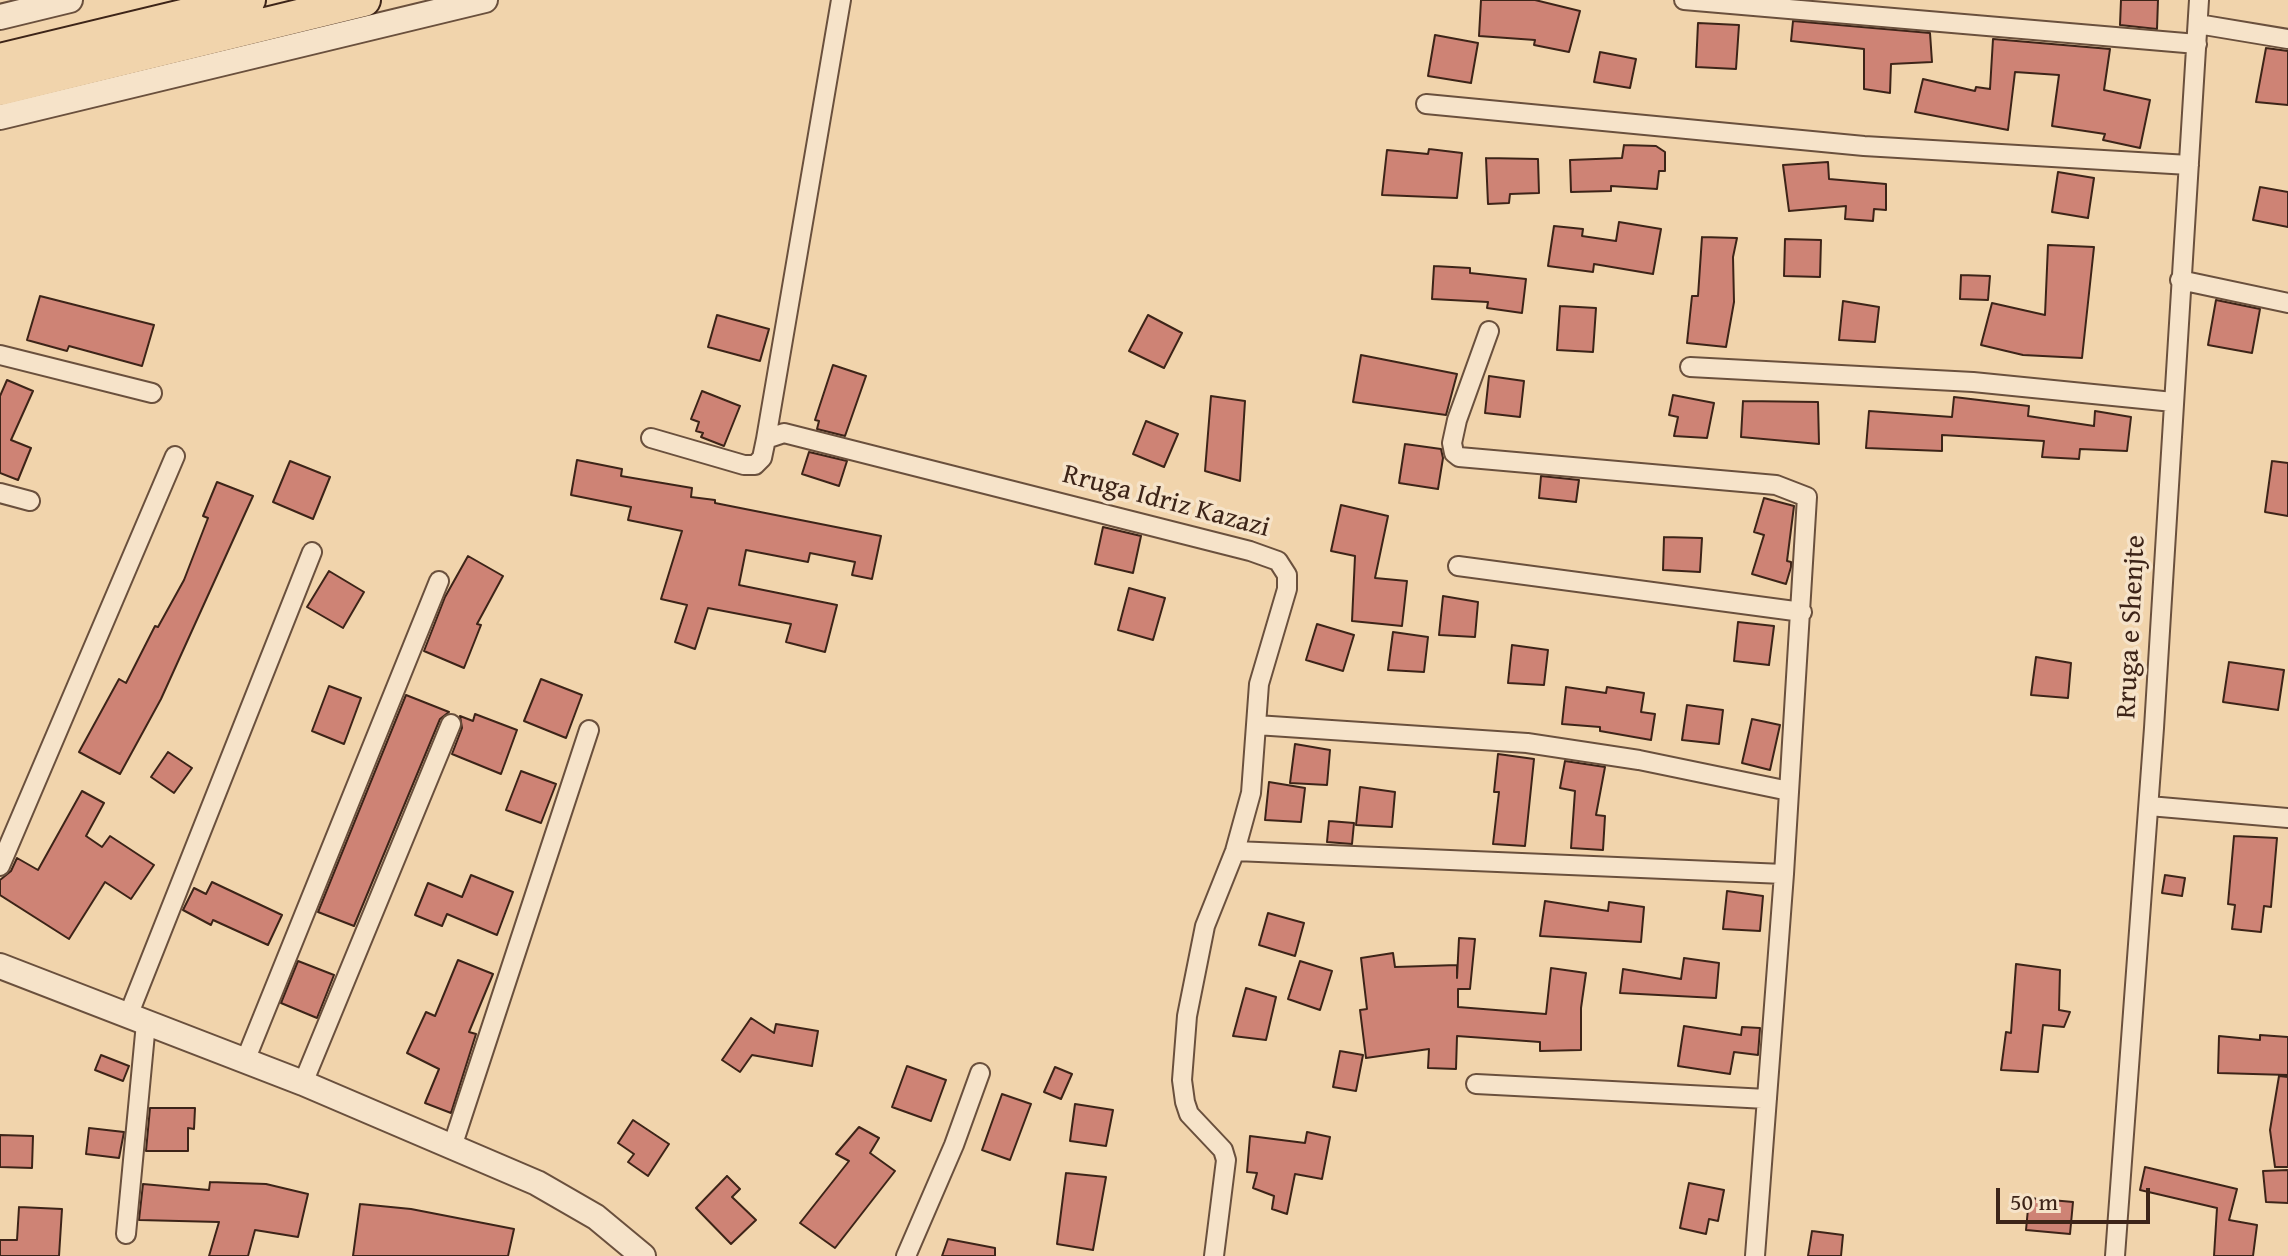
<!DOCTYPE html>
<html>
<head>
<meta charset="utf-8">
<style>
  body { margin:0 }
  #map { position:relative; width:2288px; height:1256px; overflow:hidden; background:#f1d4ac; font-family:"Gentium Book Plus",serif }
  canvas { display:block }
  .scale { position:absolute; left:1996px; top:1188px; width:154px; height:36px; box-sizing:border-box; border:4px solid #3d2418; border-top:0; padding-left:10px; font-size:24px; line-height:28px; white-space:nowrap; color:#3d2418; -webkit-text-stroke:6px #f6e3c9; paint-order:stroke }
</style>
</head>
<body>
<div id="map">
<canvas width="2288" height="1256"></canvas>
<div class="scale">50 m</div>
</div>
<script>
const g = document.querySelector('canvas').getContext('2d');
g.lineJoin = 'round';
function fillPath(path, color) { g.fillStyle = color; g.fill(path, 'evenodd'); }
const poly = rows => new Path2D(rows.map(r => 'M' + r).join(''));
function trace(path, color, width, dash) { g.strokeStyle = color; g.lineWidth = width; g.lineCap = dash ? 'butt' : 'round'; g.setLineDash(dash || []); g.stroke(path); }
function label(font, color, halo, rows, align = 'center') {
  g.font = font + ' "Gentium Book Plus",serif'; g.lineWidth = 7; g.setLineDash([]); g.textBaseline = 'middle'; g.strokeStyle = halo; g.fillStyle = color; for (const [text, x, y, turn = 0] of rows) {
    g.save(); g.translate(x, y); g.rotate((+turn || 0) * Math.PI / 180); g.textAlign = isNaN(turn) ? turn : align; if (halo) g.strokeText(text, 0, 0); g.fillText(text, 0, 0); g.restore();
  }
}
const building = poly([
  [1481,0,1535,0,1580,11,1569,52,1534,45,1535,40,1479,36,1481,0],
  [2121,0,2158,0,2157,29,2120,25,2121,0],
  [1793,21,1930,33,1932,62,1891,64,1890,93,1864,89,1864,49,1791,41,1793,21],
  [1698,23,1739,25,1736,69,1696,67,1698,23],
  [1435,35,1478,43,1471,83,1428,76,1435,35],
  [1993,39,2110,49,2104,90,2150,100,2140,148,2103,140,2105,134,2052,126,2059,75,2015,72,2008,130,1915,112,1923,79,1975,91,1976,87,1990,89,1993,39],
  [2266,48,2288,51,2288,105,2256,102,2266,48],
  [1600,52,1636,59,1630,88,1594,82,1600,52],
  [1624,145,1656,146,1665,152,1665,171,1659,171,1657,189,1611,186,1611,191,1571,192,1570,160,1622,158,1624,145],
  [1429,149,1462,153,1457,198,1382,195,1387,150,1428,154,1429,149],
  [1486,158,1538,159,1539,193,1510,194,1509,203,1488,204,1486,158],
  [1828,162,1829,179,1886,184,1886,210,1874,209,1873,221,1845,219,1846,206,1789,211,1783,165,1828,162],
  [2058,172,2094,178,2088,218,2052,212,2058,172],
  [2260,187,2288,192,2288,227,2253,220,2260,187],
  [1619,222,1661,229,1653,274,1594,264,1593,272,1548,266,1554,226,1583,229,1582,236,1616,241,1619,222],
  [1702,237,1737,238,1733,257,1734,302,1726,347,1687,343,1692,296,1698,296,1702,237],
  [1785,239,1821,240,1820,277,1784,276,1785,239],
  [2048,245,2094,247,2082,358,2023,355,1981,345,1992,303,2045,315,2048,245],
  [1434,266,1470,268,1470,273,1526,279,1522,313,1487,308,1488,302,1432,299,1434,266],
  [1961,275,1990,276,1988,300,1960,299,1961,275],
  [40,296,154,325,142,366,69,346,67,351,27,340,40,296],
  [2216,300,2260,309,2252,353,2208,345,2216,300],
  [1843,301,1879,307,1875,342,1839,340,1843,301],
  [1560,306,1596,308,1593,352,1557,350,1560,306],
  [717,315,769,329,760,361,708,347,717,315],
  [1148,315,1182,333,1164,368,1129,351,1148,315],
  [1361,355,1457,374,1446,415,1353,402,1361,355],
  [833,365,866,376,845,436,817,429,819,421,815,420,833,365],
  [1489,376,1524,381,1520,417,1485,413,1489,376],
  [7,380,33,391,11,440,31,448,18,480,0,473,0,396,7,380],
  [702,391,740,406,724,446,701,437,703,433,696,431,699,422,691,419,702,391],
  [1673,395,1714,403,1707,438,1674,436,1678,417,1669,415,1673,395],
  [1211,396,1245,401,1240,481,1205,471,1211,396],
  [1954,397,2029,406,2028,416,2094,426,2095,411,2131,417,2127,451,2080,449,2079,459,2042,457,2044,441,1942,435,1942,451,1866,448,1869,411,1952,417,1954,397],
  [1743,401,1818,402,1819,444,1741,437,1743,401],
  [1146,421,1178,434,1164,467,1133,454,1146,421],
  [1405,444,1441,449,1443,458,1438,489,1399,483,1405,444],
  [809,452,847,461,839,486,802,474,809,452],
  [577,460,622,469,621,476,692,488,691,497,715,500,715,503,881,536,872,579,852,575,855,562,810,553,808,562,746,550,739,585,837,605,825,652,786,642,791,624,708,608,695,649,675,642,687,605,661,599,682,531,628,520,631,507,571,495,577,460],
  [290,461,330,477,313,519,273,502,290,461],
  [2272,461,2288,463,2288,516,2265,512,2272,461],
  [1541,476,1579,480,1576,502,1539,498,1541,476],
  [217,482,253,496,161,699,120,774,79,752,119,679,126,683,155,626,158,627,184,580,208,518,203,516,217,482],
  [1764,498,1794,506,1787,561,1791,562,1791,567,1786,584,1752,574,1764,535,1754,532,1764,498],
  [1341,505,1388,516,1375,578,1407,581,1402,626,1352,621,1355,556,1331,551,1341,505],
  [1103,527,1141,536,1133,573,1095,564,1103,527],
  [1664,537,1702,538,1700,572,1663,570,1664,537],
  [468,556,503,576,477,624,481,625,464,668,424,651,445,597,468,556],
  [329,571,364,592,343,628,307,607,329,571],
  [1129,588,1165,598,1153,640,1118,630,1129,588],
  [1443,596,1478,602,1475,637,1439,635,1443,596],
  [1738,622,1774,626,1769,665,1734,661,1738,622],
  [1317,624,1354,635,1343,671,1306,660,1317,624],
  [1393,632,1428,637,1424,672,1388,670,1393,632],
  [1512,645,1548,650,1544,685,1508,683,1512,645],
  [2036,657,2071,663,2068,698,2031,695,2036,657],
  [2229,662,2284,670,2278,710,2223,702,2229,662],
  [541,679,582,695,566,738,524,721,541,679],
  [329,686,361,698,344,744,312,731,329,686],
  [1566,687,1606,693,1607,687,1644,693,1641,712,1655,714,1651,740,1600,731,1600,727,1562,724,1566,687],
  [406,695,449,712,440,719,354,926,318,912,406,695],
  [1687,705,1723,710,1719,744,1682,740,1687,705],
  [475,714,517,730,501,774,452,754,462,728,460,716,473,721,475,714],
  [1752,719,1780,725,1770,770,1742,763,1752,719],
  [1295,744,1330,750,1327,785,1290,783,1295,744],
  [168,752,192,768,174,793,151,777,168,752],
  [1498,754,1534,759,1525,846,1493,844,1499,792,1494,792,1498,754],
  [1565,761,1605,767,1596,815,1605,816,1603,850,1571,848,1575,791,1560,788,1565,761],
  [521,771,556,784,541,823,506,810,521,771],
  [1269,782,1305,788,1301,822,1265,820,1269,782],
  [1360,787,1395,792,1392,827,1356,825,1360,787],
  [82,791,104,803,86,836,102,847,110,836,154,865,131,899,105,882,69,939,0,895,0,880,11,871,17,858,38,870,82,791],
  [1329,821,1354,823,1352,844,1327,842,1329,821],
  [2234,836,2277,838,2271,907,2264,906,2261,932,2232,929,2235,905,2228,904,2234,836],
  [471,875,513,892,497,935,447,914,442,926,415,915,428,883,462,897,471,875],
  [2165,875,2185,878,2182,896,2162,893,2165,875],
  [212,882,282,915,268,945,213,920,211,925,183,910,194,888,206,894,212,882],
  [1727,891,1763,896,1760,931,1723,929,1727,891],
  [1545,901,1608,911,1609,902,1644,907,1641,942,1540,936,1545,901],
  [1268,913,1304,923,1295,956,1259,945,1268,913],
  [1459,938,1475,939,1470,989,1458,989,1458,1007,1546,1014,1551,968,1586,973,1581,1008,1581,1050,1540,1051,1540,1042,1457,1036,1456,1069,1428,1068,1429,1049,1366,1058,1360,1010,1367,1009,1361,958,1393,953,1395,967,1457,965,1457,978,1459,938],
  [1684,958,1719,963,1716,998,1620,993,1623,969,1681,979,1684,958],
  [458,960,493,974,469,1032,476,1034,451,1113,425,1103,439,1069,407,1053,426,1012,435,1016,458,960],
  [298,961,334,975,317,1018,281,1003,298,961],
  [1300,961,1332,971,1320,1010,1288,999,1300,961],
  [2016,964,2060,970,2059,1010,2070,1012,2064,1027,2043,1025,2038,1072,2001,1070,2006,1032,2011,1033,2016,964],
  [1246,988,1276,997,1266,1040,1233,1036,1246,988],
  [751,1018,774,1033,776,1024,818,1031,812,1066,752,1055,740,1072,722,1060,751,1018],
  [1684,1026,1741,1035,1742,1027,1760,1028,1758,1055,1734,1052,1730,1074,1678,1066,1684,1026],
  [2260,1035,2288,1037,2288,1075,2218,1073,2219,1036,2260,1040,2260,1035],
  [1340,1051,1363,1055,1356,1091,1333,1087,1340,1051],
  [101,1055,129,1066,123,1081,95,1070,101,1055],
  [907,1066,946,1080,931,1121,892,1107,907,1066],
  [1055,1067,1072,1074,1061,1099,1044,1092,1055,1067],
  [2279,1076,2288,1077,2288,1167,2275,1167,2270,1130,2279,1076],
  [1002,1094,1031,1104,1010,1160,982,1150,1002,1094],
  [1075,1104,1113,1110,1106,1146,1070,1141,1075,1104],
  [150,1108,195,1108,194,1129,188,1128,188,1151,146,1151,150,1108],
  [633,1120,669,1144,648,1176,628,1162,634,1154,618,1143,633,1120],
  [859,1127,879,1138,870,1153,895,1171,835,1248,800,1223,849,1161,836,1154,859,1127],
  [89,1128,124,1132,119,1158,86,1154,89,1128],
  [1307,1132,1330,1137,1322,1179,1295,1174,1287,1214,1272,1209,1274,1196,1253,1188,1257,1173,1247,1172,1250,1136,1305,1143,1307,1132],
  [0,1135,33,1136,32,1168,0,1167,0,1135],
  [2145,1167,2237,1189,2229,1220,2257,1225,2253,1256,2214,1256,2217,1208,2140,1190,2145,1167],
  [2288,1170,2288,1203,2266,1202,2263,1171,2288,1170],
  [1066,1173,1106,1177,1093,1250,1057,1244,1066,1173],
  [727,1176,740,1189,732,1197,756,1220,731,1244,696,1208,727,1176],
  [210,1182,266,1184,308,1194,298,1237,255,1230,248,1256,209,1256,219,1222,139,1220,143,1184,209,1190,210,1182],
  [1689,1183,1724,1190,1718,1221,1709,1219,1706,1234,1680,1228,1689,1183],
  [2029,1198,2073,1202,2070,1234,2026,1230,2029,1198],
  [360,1204,411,1209,514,1229,508,1256,353,1256,360,1204],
  [19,1207,62,1209,59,1256,0,1256,0,1240,17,1240,19,1207],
  [1812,1231,1843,1235,1841,1256,1808,1256,1812,1231],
  [948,1239,995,1248,995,1256,942,1256,948,1239]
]);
fillPath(building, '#ce8375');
trace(building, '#3d2418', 2);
const minor = poly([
  [841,0,766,439,784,433,1250,551,1278,561,1287,575,1287,589,1259,684,1251,793,1235,851,1205,926,1187,1016,1182,1080,1185,1102,1189,1114,1223,1150,1226,1160,1214,1256],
  [1684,0,2197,44],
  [2198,24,2288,39],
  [1426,104,1864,146,2189,165],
  [2180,280,2288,303],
  [1489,331,1457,420,1452,443,1454,453,1459,457,1776,485,1807,497,1784,874,1755,1256],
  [0,355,152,393],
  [1690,367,1973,382,2173,402],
  [651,438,744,465,755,465,762,458,766,439],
  [0,493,30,501],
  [1458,566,1802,612],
  [1256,725,1527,743,1639,760,1789,791],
  [2149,806,2288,818],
  [1235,851,1784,874],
  [0,866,175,456],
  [128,1016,312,552],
  [245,1061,439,581],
  [303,1083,451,724],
  [1476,1084,1767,1099],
  [452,1147,589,730],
  [126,1234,146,1023],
  [906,1256,954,1145,980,1073],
  [2115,1256,2154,728,2199,0]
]);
const tertiary = poly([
  [0,17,70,0],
  [0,117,485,0],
  [0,966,303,1083,537,1183,596,1217,643,1256]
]);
const trunk = poly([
  [0,60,249,0],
  [0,89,364,0]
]);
trace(minor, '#6a503d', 22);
trace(tertiary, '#6a503d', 28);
trace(trunk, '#3d2418', 36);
trace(minor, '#f6e3c9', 18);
trace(tertiary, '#f6e3c9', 24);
trace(trunk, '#f1d4ac', 32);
label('28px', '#3d2418', '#f6e3c9', [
  ["Rruga Idriz Kazazi",1166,502,15],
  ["Rruga e Shenjte",2132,627,-87]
]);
</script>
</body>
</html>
